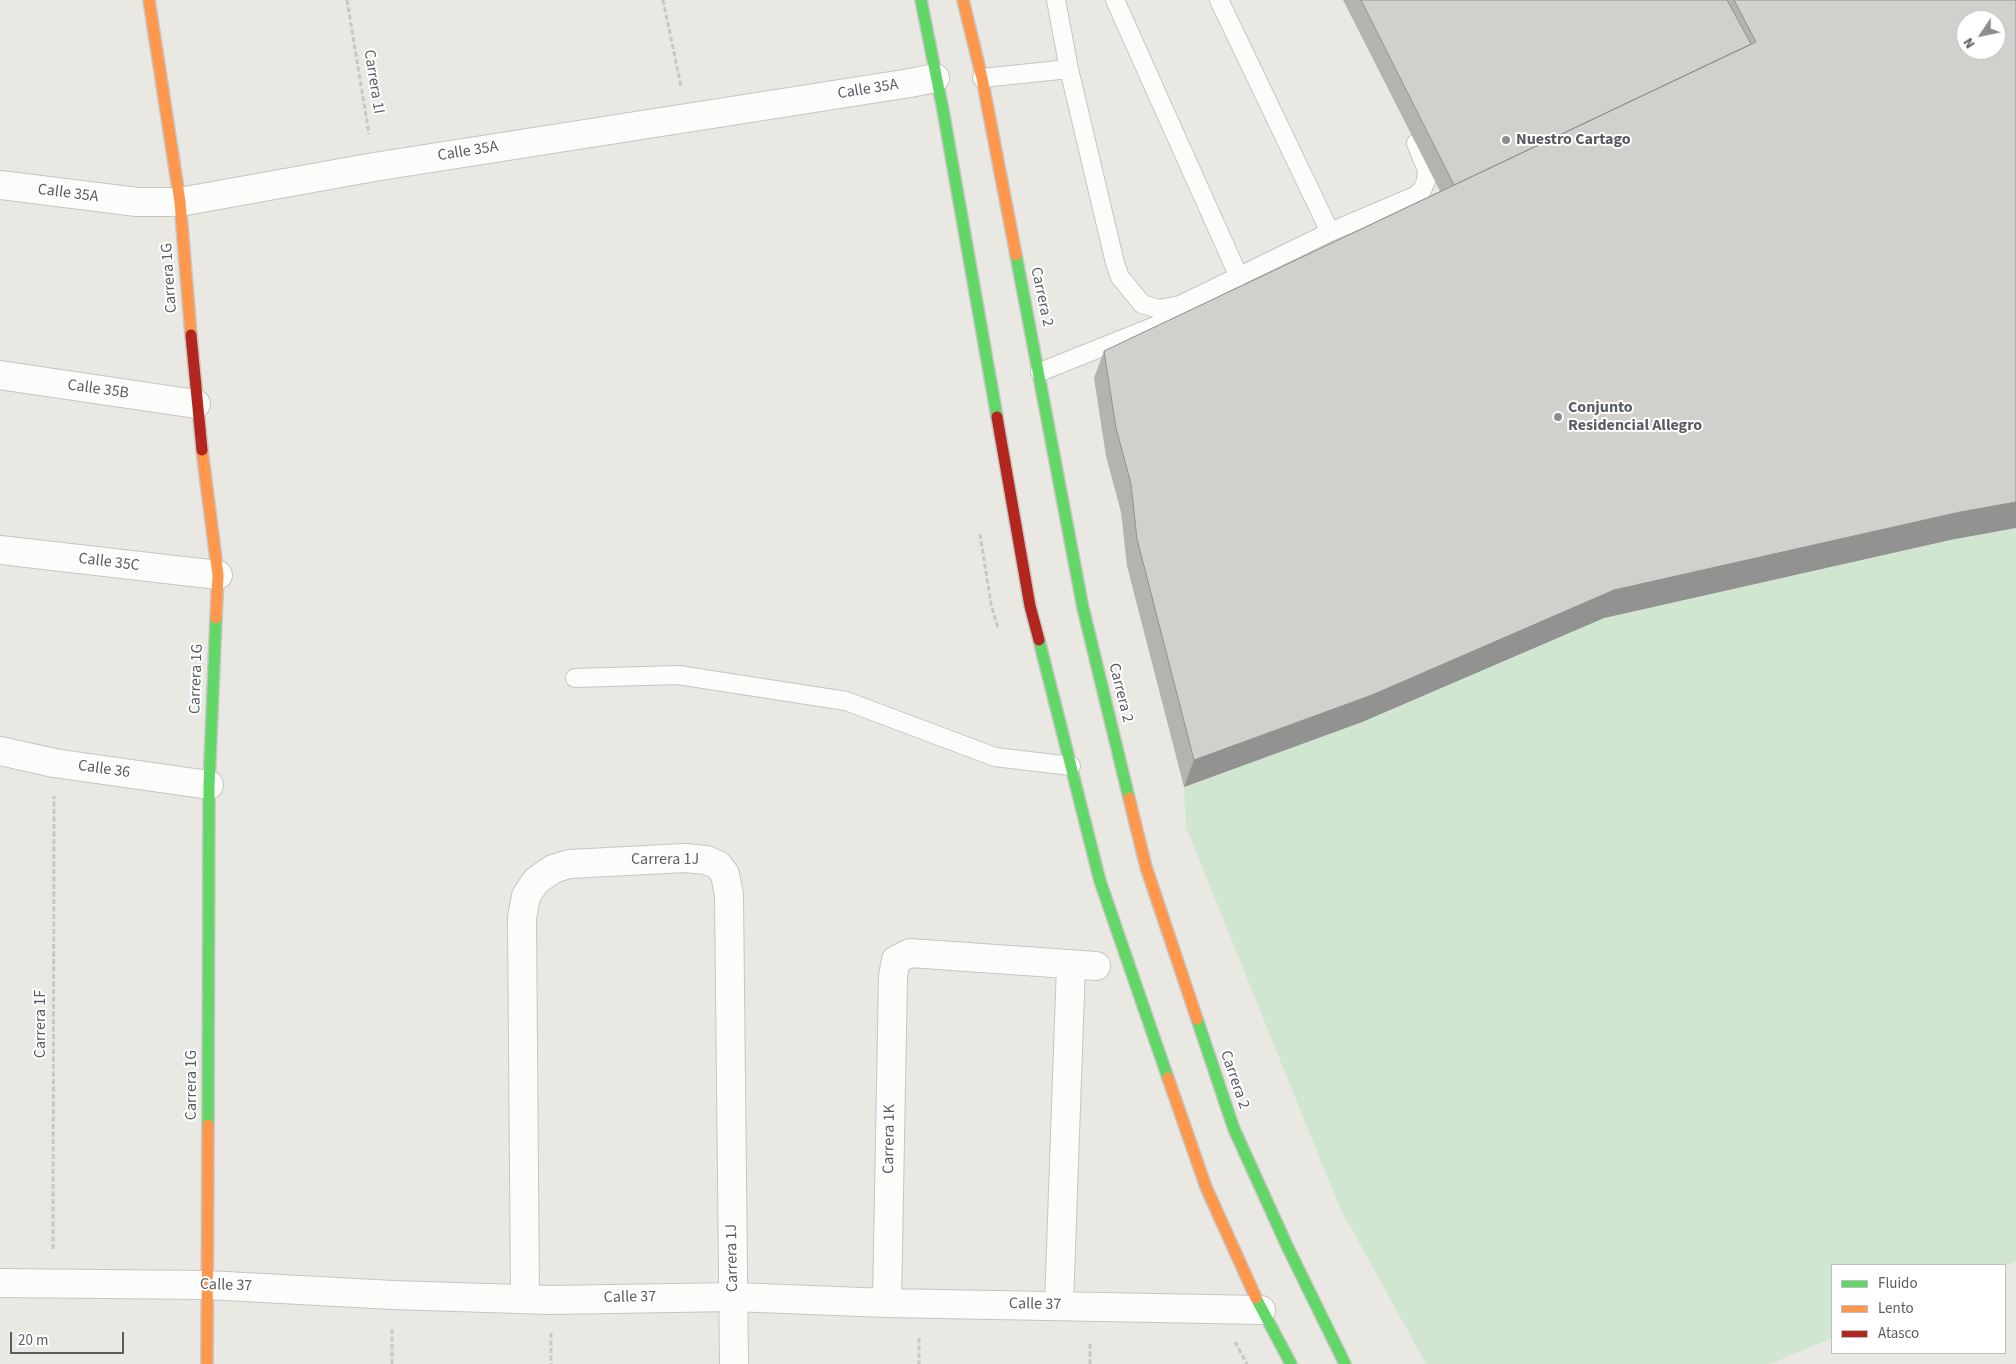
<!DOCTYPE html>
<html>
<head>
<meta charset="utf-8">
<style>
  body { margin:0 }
  #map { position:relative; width:2016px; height:1364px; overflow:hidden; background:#e9e8e3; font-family:"Source Sans 3",sans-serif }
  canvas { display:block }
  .legend { position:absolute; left:1831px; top:1264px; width:175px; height:90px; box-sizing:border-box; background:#fff; border:1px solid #bdbec0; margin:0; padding:6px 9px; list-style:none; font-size:15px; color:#595c61 }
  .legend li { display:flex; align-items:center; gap:10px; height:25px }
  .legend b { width:25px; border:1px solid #bdbec0 }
  .north { position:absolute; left:1956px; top:10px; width:50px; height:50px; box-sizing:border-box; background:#fff; border:1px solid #bdbec0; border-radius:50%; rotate:236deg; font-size:14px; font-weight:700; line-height:20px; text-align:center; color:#595c61 }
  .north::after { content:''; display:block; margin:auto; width:18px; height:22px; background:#8b8d8e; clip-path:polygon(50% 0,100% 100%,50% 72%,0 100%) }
  .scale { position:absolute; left:10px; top:1332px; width:114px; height:22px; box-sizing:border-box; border:2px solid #595c61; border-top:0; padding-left:6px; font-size:15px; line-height:18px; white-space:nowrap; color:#595c61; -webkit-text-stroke:4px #fff; paint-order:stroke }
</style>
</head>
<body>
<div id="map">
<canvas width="2016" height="1364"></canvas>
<ul class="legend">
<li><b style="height:6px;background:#63d668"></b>Fluido</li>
<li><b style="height:6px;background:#ff974d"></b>Lento</li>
<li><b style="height:6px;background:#b3261e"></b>Atasco</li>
</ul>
<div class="north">N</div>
<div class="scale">20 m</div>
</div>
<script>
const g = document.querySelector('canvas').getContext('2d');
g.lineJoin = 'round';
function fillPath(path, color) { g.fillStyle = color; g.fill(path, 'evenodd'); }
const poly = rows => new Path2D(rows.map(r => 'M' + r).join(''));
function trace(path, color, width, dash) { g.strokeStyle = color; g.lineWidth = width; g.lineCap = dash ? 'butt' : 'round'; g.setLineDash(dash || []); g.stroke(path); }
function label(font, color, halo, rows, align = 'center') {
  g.font = font + ' "Source Sans 3",sans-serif'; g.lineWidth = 4; g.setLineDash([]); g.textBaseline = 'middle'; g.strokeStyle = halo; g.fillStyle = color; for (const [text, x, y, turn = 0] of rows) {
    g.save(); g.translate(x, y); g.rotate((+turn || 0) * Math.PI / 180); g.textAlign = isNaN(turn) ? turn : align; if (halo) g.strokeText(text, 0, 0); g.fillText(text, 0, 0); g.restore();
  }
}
fillPath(poly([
  [2016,528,2016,1261,2005,1266,1832,1265,1832,1338,1770,1364,1426,1364,1339,1206,1186,827,1184,787,1362,722,1604,618,1950,540]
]), '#d0e6d0');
const lane = poly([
  [1056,0,1069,69,1115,263,1120,277,1142,304,1159,309,1180,305,1330,232,1415,196,1422,190,1426,181,1427,170,1416,143],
  [1115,0,1239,277],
  [1219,0,1330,232],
  [982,78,1069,69],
  [1040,372,1185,314],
  [575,678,678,675,846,701,995,757,1071,766]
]);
const street = poly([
  [0,185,137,202,180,202,374,167,910,83,935,78],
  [0,375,196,404],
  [0,550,218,575],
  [0,751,54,763,209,785],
  [0,1283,207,1285,393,1295,550,1300,734,1297,887,1303,1261,1310],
  [525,1299,522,918,526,896,536,881,553,869,569,864,685,858,706,860,718,865,725,874,729,895,734,1364],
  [887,1303,893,976,896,960,910,953,1096,966],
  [1059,1305,1071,965]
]);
const fast = poly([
  [921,0,943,110,997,417],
  [1016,255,1083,608,1129,798],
  [1039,640,1100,881,1168,1078],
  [1197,1019,1234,1129,1288,1248,1345,1364],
  [208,1125,209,785,216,618],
  [1256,1298,1291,1364]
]);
const slow = poly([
  [149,0,180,202,191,335],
  [963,0,982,78,1016,255],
  [202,450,218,575,216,618],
  [1129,798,1146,867,1197,1019],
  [1168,1078,1206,1187,1256,1298],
  [207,1364,208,1125]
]);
const jam = poly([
  [191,335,202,450],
  [997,417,1030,606,1039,640]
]);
trace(lane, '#c5c5c4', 20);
trace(street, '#c5c5c4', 30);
trace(fast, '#c6c6c5', 14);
trace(slow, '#c6c6c5', 14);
trace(jam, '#c6c6c5', 14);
trace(poly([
  [347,0,369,134],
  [663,0,681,86],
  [980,534,991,604,998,628],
  [53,1249,54,796],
  [551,1333,551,1364],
  [919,1338,919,1364],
  [1235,1342,1247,1364],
  [392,1364,392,1328],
  [1090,1364,1090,1341]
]), '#c4cac7', 3, [5, 2.5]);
trace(lane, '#fcfcfb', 18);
trace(street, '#fcfcfb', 28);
trace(fast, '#63d668', 11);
trace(slow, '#ff974d', 11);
trace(jam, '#b3261e', 11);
fillPath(poly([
  [1343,0,2016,0,1950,540,1604,618,1362,722,1184,787,1127,566,1121,512,1106,456,1094,378,1104,351,1440,191]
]), '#b4b3b0');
fillPath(poly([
  [2016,502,2016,528,1950,540,1604,618,1362,722,1184,787,1194,760,1614,590,1960,512]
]), '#929290');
const building = poly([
  [1361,0,1727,0,1751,44,1454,185,1361,0],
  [1734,0,2016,0,2016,502,1960,512,1614,590,1372,695,1194,760,1137,539,1131,484,1116,428,1104,351,1756,42,1734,0],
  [1966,20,1996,20,1996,50,1966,50,1966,20]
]);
fillPath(building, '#d1d0cd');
trace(building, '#929290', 1);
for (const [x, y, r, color] of [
  [1506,140,5,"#8b8d8e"],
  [1558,417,5,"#8b8d8e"]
]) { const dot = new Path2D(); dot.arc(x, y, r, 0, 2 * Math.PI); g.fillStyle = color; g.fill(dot); trace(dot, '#fff', 2); }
label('16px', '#595c61', '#fff', [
  ["Carrera 1I",373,82,81],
  ["Calle 35A",868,90,-9],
  ["Calle 35A",468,152,-9],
  ["Calle 35A",68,194,7],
  ["Carrera 1G",170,278,-94],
  ["Carrera 2",1041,297,78],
  ["Calle 35B",98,390,8],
  ["Calle 35C",109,563,7],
  ["Carrera 1G",197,679,-88],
  ["Carrera 2",1120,693,76],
  ["Calle 36",104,770,8],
  ["Carrera 1J",665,860],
  ["Carrera 1F",41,1024,-90],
  ["Carrera 2",1234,1080,71],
  ["Carrera 1G",192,1085,-90],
  ["Carrera 1K",890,1139,-89],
  ["Carrera 1J",733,1258,-91],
  ["Calle 37",226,1286,2],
  ["Calle 37",630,1298,-1],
  ["Calle 37",1035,1305,1]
]);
label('bold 16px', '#595c61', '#fff', [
  ["Nuestro Cartago",1516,140],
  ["Conjunto",1568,408],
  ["Residencial Allegro",1568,426]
], 'left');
</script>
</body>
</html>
